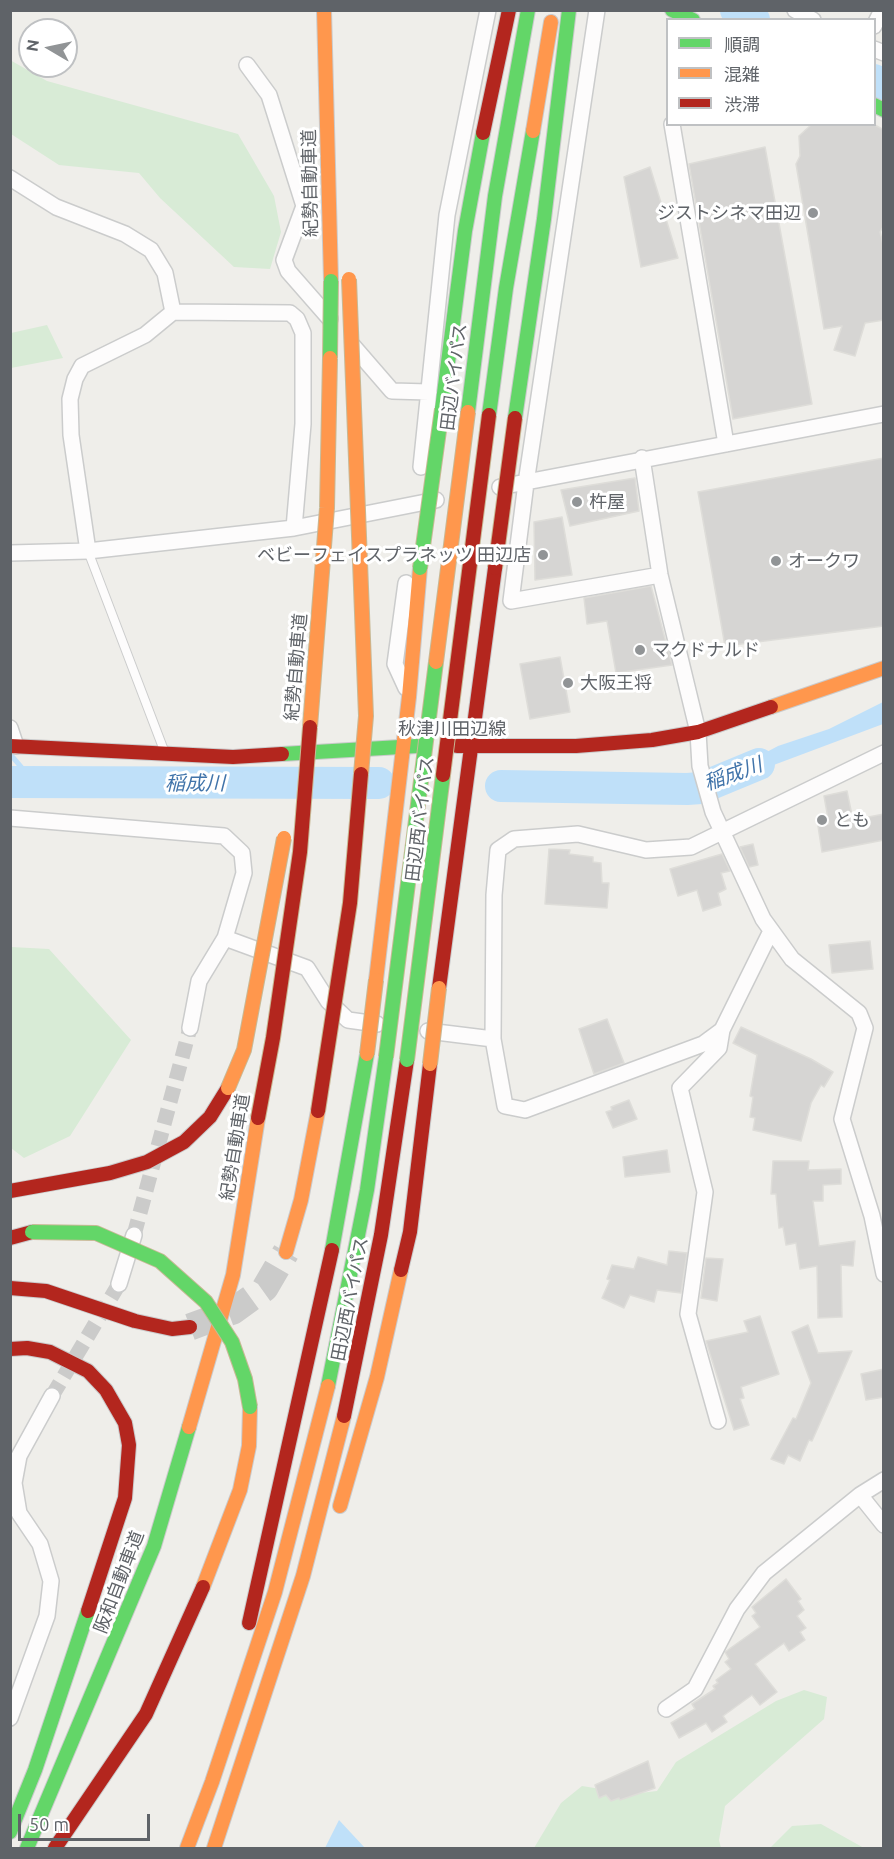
<!DOCTYPE html>
<html>
<head>
<meta charset="utf-8">
<style>
  body { margin:0 }
  #map { position:relative; width:894px; height:1859px; overflow:hidden; background:#efeeea; font-family:Ubuntu,"Noto Sans JP",sans-serif }
  canvas { display:block }
  .frame { position:absolute; inset:0; border:12px solid #5f6368; pointer-events:none }
  .legend { position:absolute; left:666px; top:18px; width:210px; height:108px; box-sizing:border-box; background:#fff; border:2px solid #bfc1c3; margin:0; padding:8px 10px; list-style:none; font-size:18px; color:#5f6368 }
  .legend li { display:flex; align-items:center; gap:12px; height:30px }
  .legend b { width:30px; border:2px solid #bfc1c3 }
  .north { position:absolute; left:18px; top:18px; width:60px; height:60px; box-sizing:border-box; background:#fff; border:2px solid #bfc1c3; border-radius:50%; rotate:279deg; font-size:16px; font-weight:700; line-height:24px; text-align:center; color:#5f6368 }
  .north::after { content:''; display:block; margin:auto; width:21px; height:27px; background:#919496; clip-path:polygon(50% 0,100% 100%,50% 72%,0 100%) }
  .scale { position:absolute; left:18px; top:1814px; width:132px; height:27px; box-sizing:border-box; border:3px solid #5f6368; border-top:0; padding-left:8px; font-size:18px; line-height:21px; white-space:nowrap; color:#5f6368; -webkit-text-stroke:4px #fff; paint-order:stroke }
</style>
</head>
<body>
<div id="map">
<canvas width="894" height="1859"></canvas>
<div class="frame"></div>
<ul class="legend">
<li><b style="height:8px;background:#63d668"></b>順調</li>
<li><b style="height:8px;background:#ff974d"></b>混雑</li>
<li><b style="height:8px;background:#b3261e"></b>渋滞</li>
</ul>
<div class="north">N</div>
<div class="scale">50 m</div>
</div>
<script>
const g = document.querySelector('canvas').getContext('2d');
g.lineJoin = 'round';
function fillPath(path, color) { g.fillStyle = color; g.fill(path, 'evenodd'); }
const poly = rows => new Path2D(rows.map(r => 'M' + r).join(''));
function trace(path, color, width, dash) { g.strokeStyle = color; g.lineWidth = width; g.lineCap = dash ? 'butt' : 'round'; g.setLineDash(dash || []); g.stroke(path); }
function label(font, color, halo, rows, align = 'center') {
  g.font = font + ' Ubuntu,"Noto Sans JP",sans-serif'; g.lineWidth = 6; g.setLineDash([]); g.textBaseline = 'middle'; g.strokeStyle = halo; g.fillStyle = color; for (const [text, x, y, turn = 0] of rows) {
    g.save(); g.translate(x, y); g.rotate((+turn || 0) * Math.PI / 180); g.textAlign = isNaN(turn) ? turn : align; if (halo) g.strokeText(text, 0, 0); g.fillText(text, 0, 0); g.restore();
  }
}
fillPath(poly([
  [10,60,47,81,238,134,274,196,281,232,270,269,234,267,160,198,139,173,59,165,11,134],
  [47,325,63,358,11,368,11,333],
  [11,947,49,949,131,1040,70,1136,24,1158,11,1148],
  [804,1690,827,1697,824,1719,725,1806,719,1840,721,1848,534,1848,561,1803,582,1786,632,1794,657,1791,676,1762,776,1701],
  [821,1824,864,1848,770,1848,792,1826]
]), '#d8ebd6');
fillPath(poly([
  [883,702,883,724,723,784,720,777,778,746,829,729],
  [339,1820,365,1848,325,1848]
]), '#bfe0f9');
trace(poly([
  [10,754,34,782]
]), '#bfe0f9', 5);
trace(poly([
  [736,10,754,20],
  [874,80,884,84],
  [10,782,379,783],
  [501,786,687,789,701,788,759,764]
]), '#bfe0f9', 32);
const building = poly([
  [812,124,873,124,884,130,884,225,880,232,884,248,884,320,865,323,855,356,834,350,842,326,824,329,796,164,800,156,799,136,812,124],
  [765,147,812,404,733,419,689,164,765,147],
  [650,167,678,258,641,267,624,177,650,167],
  [884,458,884,626,725,646,698,492,884,458],
  [635,478,639,511,570,526,561,490,635,478],
  [562,517,572,575,535,580,534,522,562,517],
  [651,586,672,665,616,673,607,621,587,624,584,598,651,586],
  [560,657,570,712,530,719,520,664,560,657],
  [847,791,853,820,884,814,884,840,822,852,818,826,829,824,824,796,847,791],
  [753,844,758,865,749,867,740,847,753,844],
  [549,849,570,850,569,854,593,857,593,862,601,863,602,883,609,883,607,908,545,904,549,849],
  [722,854,730,871,721,873,726,889,718,893,721,905,703,911,697,890,678,896,670,869,722,854],
  [870,941,873,969,832,973,829,945,870,941],
  [607,1019,624,1063,594,1074,579,1029,607,1019],
  [741,1027,811,1059,833,1072,824,1087,821,1085,811,1103,801,1141,753,1130,755,1118,750,1117,753,1097,750,1096,757,1055,733,1043,741,1027],
  [629,1100,637,1119,613,1128,606,1112,612,1110,611,1107,629,1100],
  [667,1150,670,1172,625,1177,623,1157,667,1150],
  [773,1161,809,1161,808,1170,841,1169,841,1184,823,1185,823,1201,813,1201,819,1246,855,1241,853,1266,841,1265,842,1317,818,1318,817,1266,800,1269,796,1243,786,1245,783,1227,779,1228,776,1194,771,1194,773,1161],
  [669,1251,687,1253,681,1293,657,1290,654,1302,630,1295,624,1308,602,1298,610,1280,607,1279,612,1265,634,1269,638,1257,667,1265,669,1251],
  [706,1258,723,1259,717,1301,701,1298,706,1258],
  [760,1316,779,1374,741,1387,744,1398,740,1399,749,1425,734,1430,706,1341,748,1332,744,1321,760,1316],
  [808,1325,818,1353,852,1351,812,1441,809,1440,800,1461,788,1455,784,1464,771,1459,793,1418,796,1419,811,1383,792,1332,808,1325],
  [884,1369,884,1397,866,1400,861,1374,884,1369],
  [786,1579,801,1599,798,1601,804,1610,797,1616,806,1628,800,1632,805,1640,789,1651,784,1643,755,1664,777,1692,760,1705,752,1695,723,1716,727,1722,712,1732,706,1723,679,1738,671,1723,695,1709,692,1704,715,1689,713,1686,718,1683,716,1680,731,1669,725,1662,729,1659,725,1652,760,1627,752,1616,756,1613,752,1607,786,1579],
  [648,1761,655,1788,620,1800,619,1798,611,1801,606,1795,599,1798,595,1785,648,1761]
]);
fillPath(building, '#d6d5d3');
trace(building, '#deddd9', 1.5);
trace(poly([
  [134,1235,190,1028],
  [52,1396,119,1284]
]), '#cbcbca', 15, [15, 8]);
trace(poly([
  [190,1327,233,1311,265,1288,286,1252]
]), '#cbcbca', 27, [27, 14]);
const lane = poly([
  [88,551,165,753]
]);
const street = poly([
  [597,10,526,483,511,601,660,575],
  [795,10,813,20],
  [874,26,882,10],
  [874,49,884,53],
  [247,65,269,95,304,206,284,260,288,271,330,319],
  [672,124,726,444],
  [10,178,56,207,125,234,151,250,165,273,173,312,290,313,297,319,303,333,303,424,294,528],
  [353,346,392,391,429,392],
  [642,458,660,575,698,732,700,766,713,812,763,919,792,959,859,1013,865,1028,842,1119,872,1216,884,1274],
  [421,467,447,215,488,10],
  [500,487,884,414],
  [88,551,71,435,70,399,75,379,82,366,145,335,173,312],
  [10,553,88,551,294,528,436,500],
  [406,688,395,664,406,583],
  [10,728,16,746],
  [10,818,224,836,242,853,244,873,225,938,199,981,190,1028],
  [771,931,722,1030,703,1044,525,1110,505,1106,493,1039,494,895,498,850,514,839,578,834,646,850,691,847,884,753],
  [225,938,307,968,328,1001,348,1020,377,1024],
  [428,1031,493,1039],
  [119,1284,134,1235],
  [718,1421,688,1314,705,1192,680,1088,719,1048,722,1030],
  [860,1495,884,1525],
  [666,1709,695,1689,737,1609,764,1573,860,1495,884,1480],
  [10,1718,47,1616,51,1581,40,1544,19,1513,14,1483,19,1456,52,1396]
]);
const fast = poly([
  [672,10,693,20],
  [874,105,884,110],
  [442,409,465,231,483,133],
  [468,412,495,196,528,10],
  [489,415,506,288,533,131],
  [515,418,544,219,569,10],
  [282,754,417,746],
  [332,1250,367,1054],
  [328,1386,367,1190,386,1057],
  [10,1832,35,1770,88,1611],
  [27,1848,154,1546,189,1427]
]);
const slow = poly([
  [324,10,331,281],
  [533,131,551,22],
  [771,707,884,668],
  [376,980,409,697,420,568],
  [286,1252,301,1200,318,1111],
  [189,1427,233,1275,258,1118],
  [340,1506,377,1377,401,1270],
  [203,1587,240,1490,249,1446,250,1407],
  [187,1848,212,1782,275,1592,328,1386],
  [214,1848,303,1576,344,1416]
]);
const jam = poly([
  [483,133,509,10],
  [10,746,233,757,282,754],
  [457,746,576,746,652,740,698,732,771,707],
  [439,988,495,568],
  [10,1191,110,1173,147,1162,184,1142,210,1117,228,1088],
  [10,1238,32,1232],
  [401,1270,410,1232,430,1064],
  [10,1288,46,1291,135,1321,172,1329,190,1327],
  [10,1349,27,1348,50,1352,88,1371,106,1390,125,1423,129,1445,125,1498,88,1611],
  [344,1416,381,1235,407,1060],
  [249,1623,332,1250],
  [55,1848,146,1714,203,1587]
]);
trace(lane, '#cbcccc', 10);
trace(street, '#cbcccc', 18);
trace(fast, '#cacacb', 16);
trace(slow, '#cacacb', 16);
trace(jam, '#cacacb', 16);
trace(lane, '#fdfcfc', 8);
trace(street, '#fdfcfc', 15);
trace(fast, '#63d668', 14);
trace(slow, '#ff974d', 14);
trace(jam, '#b3261e', 14);
const fastBridge = poly([
  [330,358,331,281],
  [420,568,442,409],
  [386,1057,436,662],
  [407,1060,443,775],
  [32,1232,96,1233,160,1261,206,1302,232,1342,245,1379,250,1407]
]);
const slowBridge = poly([
  [349,279,366,716,361,774],
  [436,662,468,412],
  [310,727,327,508,330,358],
  [367,1054,376,980],
  [430,1064,439,988],
  [228,1088,244,1050,284,838]
]);
const jamBridge = poly([
  [495,568,515,418],
  [443,775,489,415],
  [318,1111,350,903,361,774],
  [258,1118,273,1038,300,852,310,727]
]);
trace(fastBridge, '#c8b996', 16, []);
trace(slowBridge, '#c8b996', 16, []);
trace(jamBridge, '#c8b996', 16, []);
trace(fastBridge, '#63d668', 14);
trace(slowBridge, '#ff974d', 14);
trace(jamBridge, '#b3261e', 14);
for (const [x, y, r, color] of [
  [813,213,6,"#919496"],
  [577,502,6,"#919496"],
  [543,555,6,"#919496"],
  [776,561,6,"#919496"],
  [640,650,6,"#919496"],
  [568,683,6,"#919496"],
  [822,820,6,"#919496"]
]) { const dot = new Path2D(); dot.arc(x, y, r, 0, 2 * Math.PI); g.fillStyle = color; g.fill(dot); trace(dot, '#fff', 2); }
label('18px', '#5f6368', '#fff', [
  ["紀勢自動車道",310,183,-91],
  ["田辺バイパス",454,377,-83],
  ["紀勢自動車道",296,667,-85],
  ["秋津川田辺線",452,729],
  ["田辺西バイパス",420,819,-83],
  ["紀勢自動車道",235,1147,-81],
  ["田辺西バイパス",350,1299,-79],
  ["阪和自動車道",119,1582,-69]
]);
label('18px', '#5f6368', '#fff', [
  ["ジストシネマ田辺",801,213,"right"],
  ["杵屋",589,502],
  ["ベビーフェイスプラネッツ 田辺店",531,555,"right"],
  ["オークワ",788,561],
  ["マクドナルド",652,650],
  ["大阪王将",580,683],
  ["とも",834,820]
], 'left');
label('italic 20px', '#4174aa', '#fff', [
  ["稲成川",733,774,-20],
  ["稲成川",195,783]
]);
</script>
</body>
</html>
